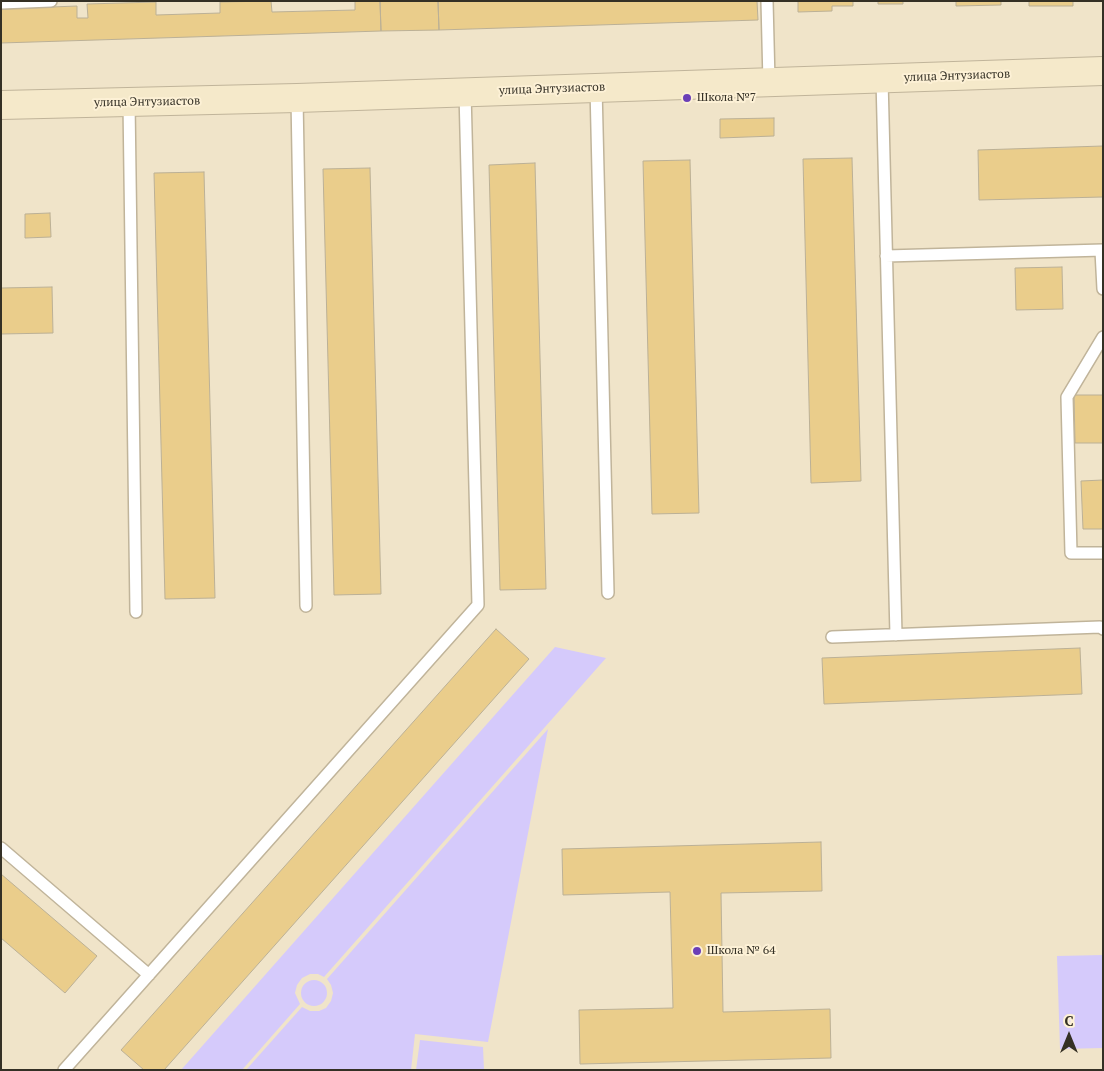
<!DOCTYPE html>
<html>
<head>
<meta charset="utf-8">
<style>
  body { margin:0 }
  #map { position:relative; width:1104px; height:1071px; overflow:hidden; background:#f0e4c9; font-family:"PT Serif",serif }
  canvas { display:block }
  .frame { position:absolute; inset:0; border:2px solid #343025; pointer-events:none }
  .north { position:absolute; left:1044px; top:1011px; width:50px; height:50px; -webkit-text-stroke:4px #fdf1d6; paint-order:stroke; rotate:0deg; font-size:14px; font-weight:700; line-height:20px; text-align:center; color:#343025 }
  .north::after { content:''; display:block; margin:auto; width:18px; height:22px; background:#343025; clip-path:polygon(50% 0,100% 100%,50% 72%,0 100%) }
</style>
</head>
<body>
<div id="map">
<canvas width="1104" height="1071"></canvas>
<div class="frame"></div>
<div class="north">С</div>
</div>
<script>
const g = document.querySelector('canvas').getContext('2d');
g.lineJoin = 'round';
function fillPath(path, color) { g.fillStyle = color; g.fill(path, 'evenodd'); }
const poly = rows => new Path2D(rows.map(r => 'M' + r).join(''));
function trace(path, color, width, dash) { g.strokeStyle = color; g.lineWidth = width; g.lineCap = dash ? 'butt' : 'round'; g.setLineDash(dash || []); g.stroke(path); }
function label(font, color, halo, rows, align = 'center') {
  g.font = font + ' "PT Serif",serif'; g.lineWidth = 4; g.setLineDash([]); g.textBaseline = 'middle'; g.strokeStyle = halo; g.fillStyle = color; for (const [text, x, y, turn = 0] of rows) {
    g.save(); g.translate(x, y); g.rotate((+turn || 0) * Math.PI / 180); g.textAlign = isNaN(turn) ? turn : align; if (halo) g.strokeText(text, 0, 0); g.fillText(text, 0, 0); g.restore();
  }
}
fillPath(poly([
  [555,647,606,658,324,977,318,974,310,974,302,978,297,985,295,993,300,1004,242,1070,181,1070],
  [548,729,488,1042,415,1034,411,1070,246,1070,302,1007,310,1011,319,1011,326,1008,331,1001,333,993,331,985,327,979],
  [1103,955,1103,1048,1060,1049,1057,956],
  '301 993a13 13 0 1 1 26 0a13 13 0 1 1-26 0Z',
  [420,1040,483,1047,484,1070,416,1070]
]), '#d5cafb');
const building = poly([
  [271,1,272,12,355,10,355,1,380,1,381,31,1,43,1,9,77,6,77,18,88,18,87,4,156,2,156,15,220,13,220,2,271,1],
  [380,1,438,1,439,30,381,31,380,1],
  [438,1,757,1,758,20,439,30,438,1],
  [798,1,853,1,853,6,832,6,832,11,798,12,798,1],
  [878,1,903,1,903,4,878,4,878,1],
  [956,1,1001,1,1001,5,956,6,956,1],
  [1029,1,1073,1,1073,6,1029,6,1029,1],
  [774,118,774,136,720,138,720,119,774,118],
  [1103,146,1103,197,979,200,978,150,1103,146],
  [852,158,861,481,811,483,803,159,852,158],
  [690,160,699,513,652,514,643,161,690,160],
  [535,163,546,589,500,590,489,165,535,163],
  [370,168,381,594,334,595,323,169,370,168],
  [204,172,215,598,165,599,154,173,204,172],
  [50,213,51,237,25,238,25,214,50,213],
  [1062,267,1063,309,1016,310,1015,268,1062,267],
  [52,287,53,333,1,334,1,288,52,287],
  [1074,395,1103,395,1103,443,1075,443,1074,395],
  [1103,480,1103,529,1083,529,1081,481,1103,480],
  [496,629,529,659,164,1070,144,1070,121,1050,496,629],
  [1080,648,1082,694,824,704,822,658,1080,648],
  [821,842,822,891,721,893,723,1012,830,1009,831,1058,580,1064,579,1010,673,1008,670,892,563,895,562,849,821,842],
  [1,874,97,956,65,993,1,938,1,874]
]);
fillPath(building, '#eacd8b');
trace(building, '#bbb096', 1);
const lane = poly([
  [767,1,769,82],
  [1,3,51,1],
  [882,79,896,635],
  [596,87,608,593],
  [297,98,306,606],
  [129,102,136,612],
  [1101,251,1103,289],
  [886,256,1103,250],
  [1103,337,1067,397,1071,553,1103,553],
  [832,637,1100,627,1103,629],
  [1,848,149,975],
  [64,1070,478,605,465,92]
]);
const secondary = poly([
  [1,105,297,98,1103,71]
]);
trace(lane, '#c0b49a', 14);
trace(secondary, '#c0b49a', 30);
trace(lane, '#fff', 11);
trace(secondary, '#f5e9ca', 28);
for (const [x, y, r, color] of [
  [687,98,5,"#6b3fb7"],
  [697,951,5,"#6b3fb7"]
]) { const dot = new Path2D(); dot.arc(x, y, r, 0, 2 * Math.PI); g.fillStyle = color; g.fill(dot); trace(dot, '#fdf1d6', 2); }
label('12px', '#343025', '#fdf1d6', [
  ["улица Энтузиастов",957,76,-2],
  ["улица Энтузиастов",552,89,-2],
  ["улица Энтузиастов",147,102,-1]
]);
label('12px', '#343025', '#fdf1d6', [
  ["Школа №7",697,98],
  ["Школа № 64",707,951]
], 'left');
</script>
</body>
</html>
